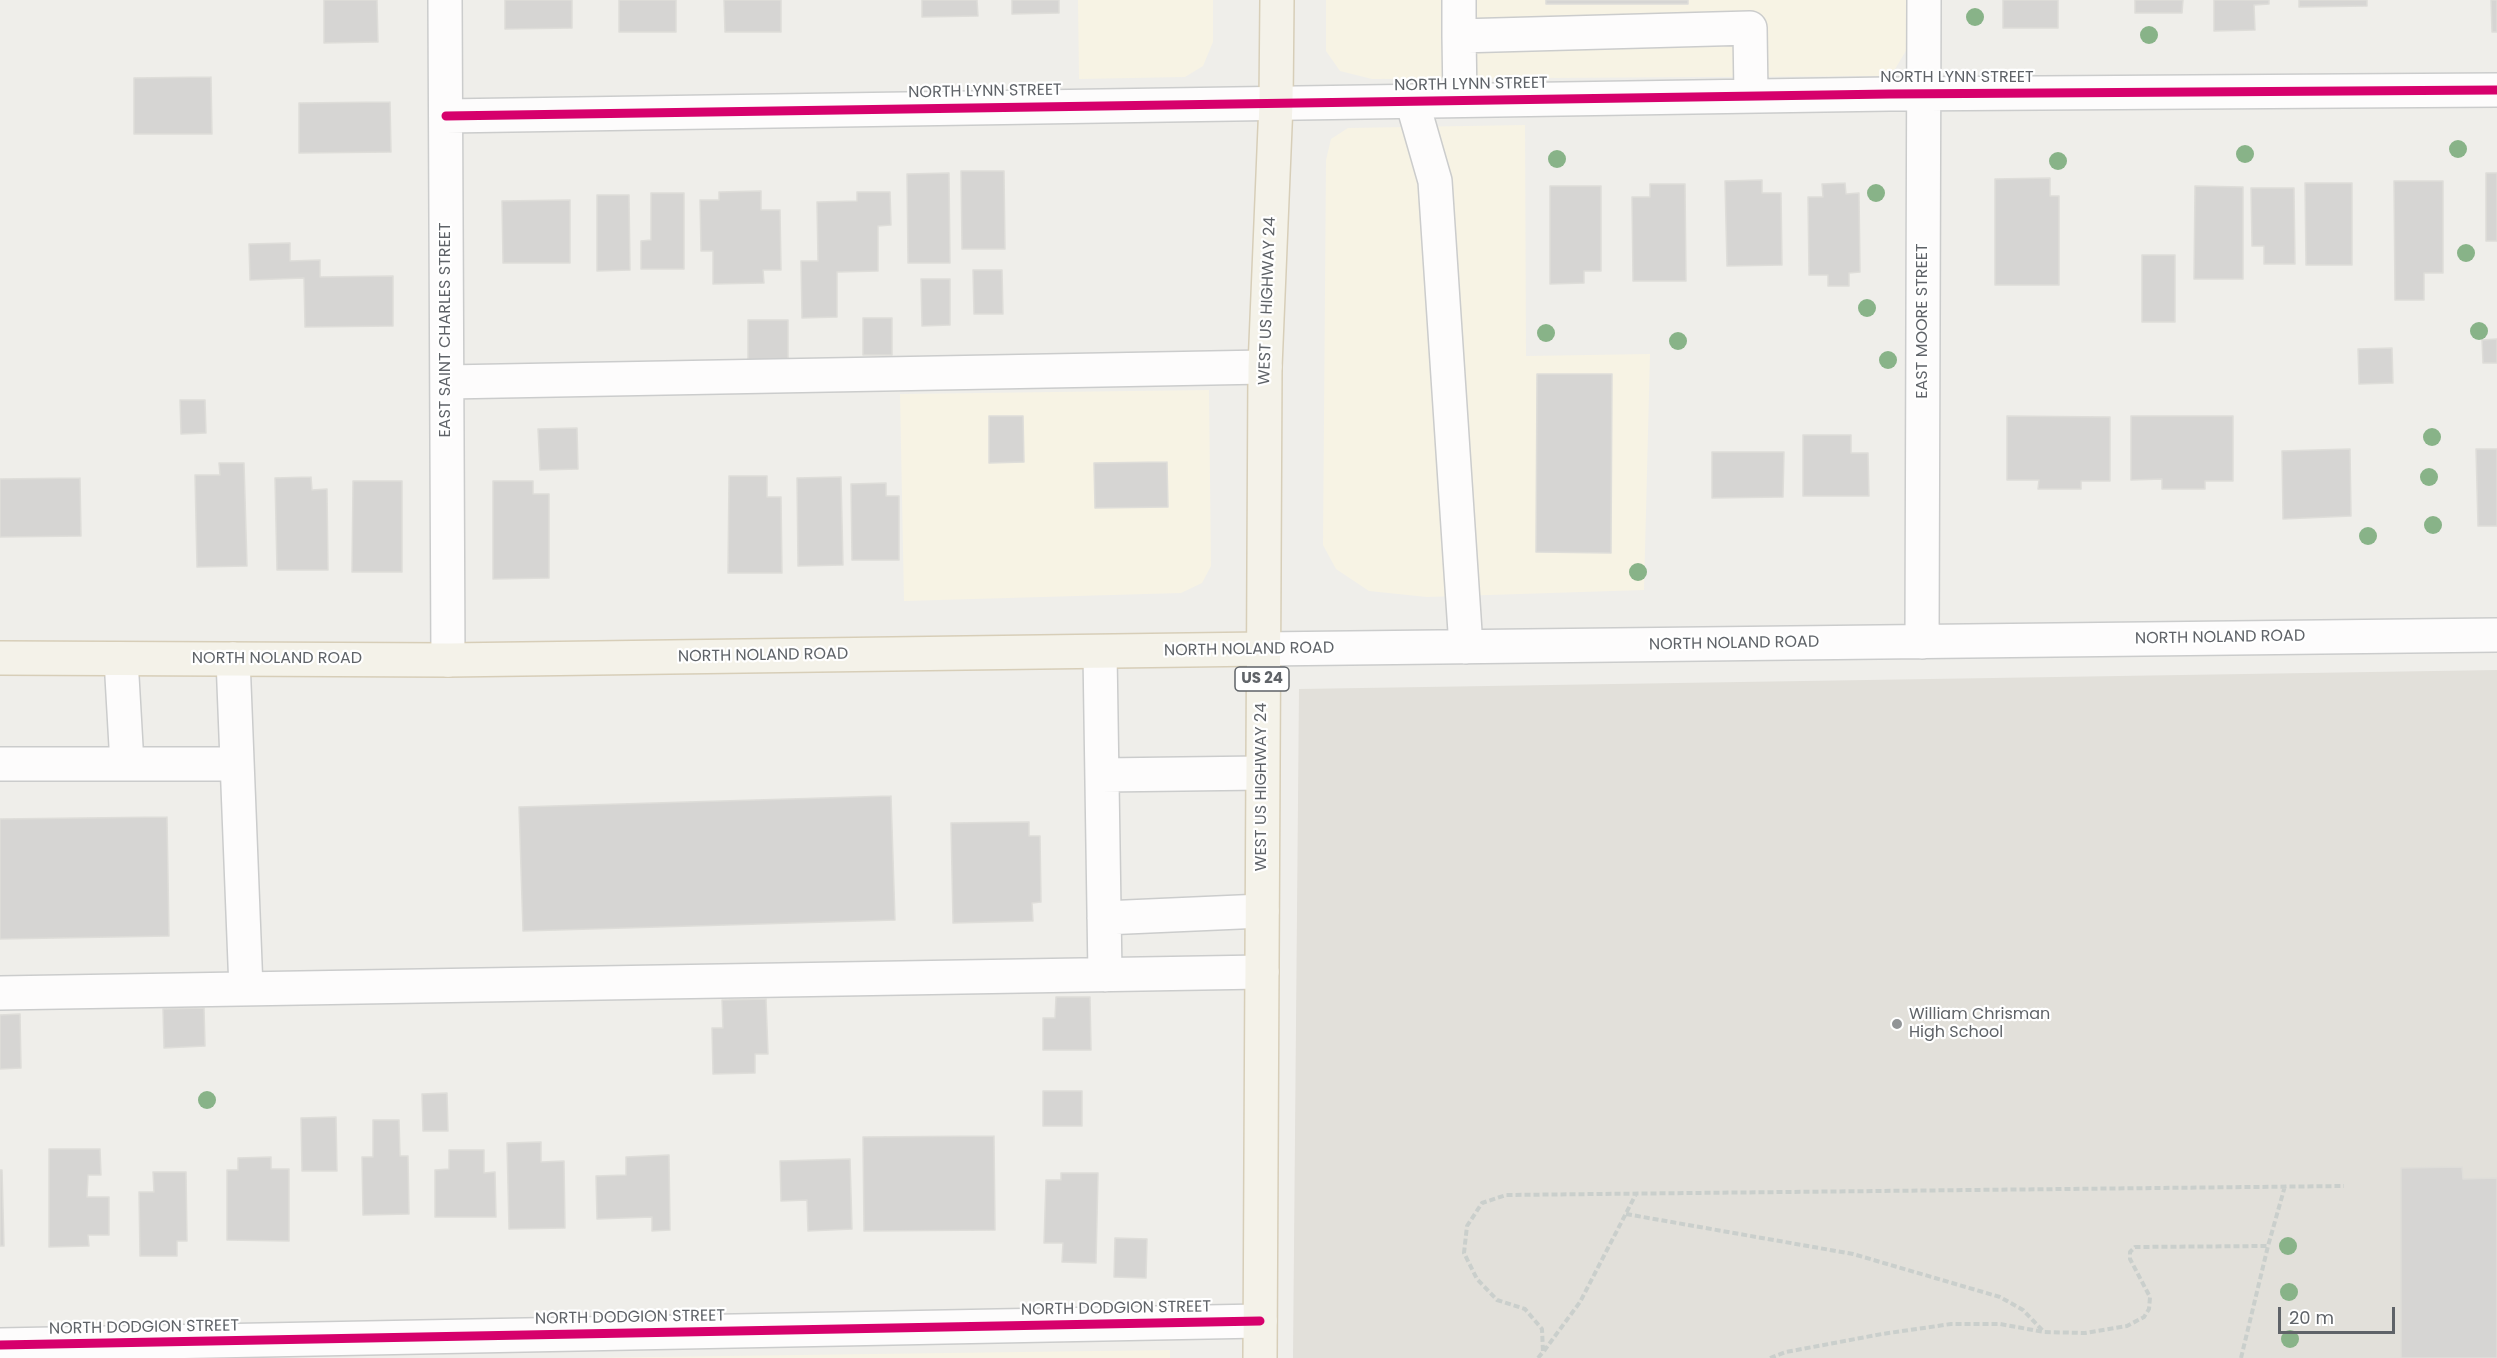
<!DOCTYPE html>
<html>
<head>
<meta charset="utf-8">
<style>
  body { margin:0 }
  #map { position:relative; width:2497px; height:1358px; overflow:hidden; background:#efeeea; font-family:Poppins,sans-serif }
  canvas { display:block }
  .scale { position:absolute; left:2278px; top:1307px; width:117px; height:27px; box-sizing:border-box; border:3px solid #5f6368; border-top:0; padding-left:8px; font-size:18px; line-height:21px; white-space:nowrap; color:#5f6368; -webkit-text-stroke:4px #fff; paint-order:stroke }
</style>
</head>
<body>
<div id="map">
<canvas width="2497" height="1358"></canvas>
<div class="scale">20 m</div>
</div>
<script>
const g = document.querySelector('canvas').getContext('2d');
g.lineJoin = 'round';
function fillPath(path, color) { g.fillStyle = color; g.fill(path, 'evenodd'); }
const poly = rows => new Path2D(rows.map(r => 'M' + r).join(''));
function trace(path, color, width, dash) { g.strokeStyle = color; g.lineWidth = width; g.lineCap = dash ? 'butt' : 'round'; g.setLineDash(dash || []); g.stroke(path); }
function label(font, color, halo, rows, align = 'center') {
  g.font = font + ' Poppins,sans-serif'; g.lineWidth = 4.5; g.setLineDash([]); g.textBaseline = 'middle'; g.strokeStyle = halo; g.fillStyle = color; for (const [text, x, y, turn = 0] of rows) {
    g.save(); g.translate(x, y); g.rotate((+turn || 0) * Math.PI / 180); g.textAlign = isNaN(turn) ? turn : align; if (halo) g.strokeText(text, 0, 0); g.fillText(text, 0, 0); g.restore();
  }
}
fillPath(poly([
  [1078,0,1213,0,1213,42,1203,66,1185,77,1079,79],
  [1326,0,1907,0,1907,49,1895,69,1879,76,1372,79,1340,71,1326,51],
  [1525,125,1526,356,1650,354,1644,590,1427,597,1369,591,1336,569,1323,545,1326,160,1331,139,1348,128],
  [1209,390,1211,566,1202,583,1181,593,904,601,900,394],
  [1170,1350,1170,1358,577,1358]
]), '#f7f3e4');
fillPath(poly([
  [2497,670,2497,1358,1293,1358,1299,689]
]), '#e2e0da');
const building = poly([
  [324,0,377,0,378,42,324,43,324,0],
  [505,0,572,0,572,28,505,29,505,0],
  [619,0,676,0,676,32,619,32,619,0],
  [724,0,781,0,781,32,725,32,724,0],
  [922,0,977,0,978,16,922,17,922,0],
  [1012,0,1059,0,1059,13,1012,14,1012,0],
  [1546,0,1688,0,1688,4,1546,4,1546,0],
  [2003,0,2058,0,2058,28,2003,28,2003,0],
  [2135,0,2183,0,2182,13,2135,13,2135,0],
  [2214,0,2269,0,2269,4,2254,5,2255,30,2214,31,2214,0],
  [2299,0,2367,0,2367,6,2299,7,2299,0],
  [2491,0,2497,0,2497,32,2492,32,2491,0],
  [211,77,212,134,134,134,134,78,211,77],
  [390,102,391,152,299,153,299,103,390,102],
  [961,171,1004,171,1005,249,962,249,961,171],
  [949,173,950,263,908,263,907,174,949,173],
  [2486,173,2497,173,2497,241,2486,241,2486,173],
  [2050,178,2050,196,2059,196,2059,285,1995,285,1995,179,2050,178],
  [1762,180,1762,193,1781,193,1782,265,1727,266,1725,181,1762,180],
  [2394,181,2443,181,2443,273,2424,273,2424,300,2395,300,2394,181],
  [1845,183,1846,194,1859,193,1860,272,1849,273,1849,286,1828,286,1828,275,1809,275,1808,197,1823,197,1822,184,1845,183],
  [2305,183,2352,183,2352,265,2306,265,2305,183],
  [1650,184,1685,184,1686,281,1633,281,1632,197,1650,197,1650,184],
  [1550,186,1601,186,1601,271,1584,271,1584,283,1550,284,1550,186],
  [2195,186,2243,187,2243,279,2194,279,2195,186],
  [2251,188,2294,188,2295,264,2264,264,2264,246,2252,246,2251,188],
  [761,191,761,210,780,210,781,270,763,270,764,283,713,284,713,251,701,251,700,200,719,200,719,192,761,191],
  [857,192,890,192,891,225,878,226,878,271,837,272,837,317,802,318,801,261,818,261,817,202,857,201,857,192],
  [651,193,684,193,684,269,641,269,641,241,651,240,651,193],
  [597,195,629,195,630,270,597,271,597,195],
  [570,200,570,263,503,263,502,201,570,200],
  [290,243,290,261,320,260,320,277,393,276,393,326,305,327,304,278,250,280,249,244,290,243],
  [2142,255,2175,255,2175,322,2142,322,2142,255],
  [973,270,1002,270,1003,314,974,314,973,270],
  [921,279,950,279,950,325,922,326,921,279],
  [863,318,892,318,892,355,863,355,863,318],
  [748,320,788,320,788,363,748,363,748,320],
  [2497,339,2497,363,2483,363,2482,340,2497,339],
  [2392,348,2393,383,2359,384,2358,349,2392,348],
  [1537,374,1612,374,1611,553,1536,552,1537,374],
  [180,400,205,400,206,433,181,434,180,400],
  [989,416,1023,416,1024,462,989,463,989,416],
  [2007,416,2110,417,2110,481,2081,481,2081,489,2038,489,2039,480,2007,480,2007,416],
  [2131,416,2233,416,2233,481,2205,481,2205,489,2162,489,2162,479,2131,480,2131,416],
  [577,428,578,469,540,470,538,429,577,428],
  [1803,435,1851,435,1851,453,1868,453,1869,496,1803,496,1803,435],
  [2350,449,2351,516,2283,519,2282,451,2350,449],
  [2476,449,2497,449,2497,526,2478,526,2476,449],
  [1712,452,1784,452,1783,497,1712,498,1712,452],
  [1167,462,1168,507,1095,508,1094,463,1167,462],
  [219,463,244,463,247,566,197,567,195,475,220,475,219,463],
  [729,476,767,476,767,497,781,497,782,573,728,573,729,476],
  [311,477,312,490,327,489,328,570,277,570,275,478,311,477],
  [841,477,843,565,798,566,797,478,841,477],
  [80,478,81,536,0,537,0,479,80,478],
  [353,481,402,481,402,572,352,572,353,481],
  [493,481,533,481,533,494,549,494,549,578,493,579,493,481],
  [886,483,886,496,899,496,899,560,852,560,851,484,886,483],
  [891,796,895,920,523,931,519,807,891,796],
  [167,817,169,936,0,939,0,819,167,817],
  [1029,822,1029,836,1040,836,1041,902,1032,903,1033,921,953,923,951,823,1029,822],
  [1056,997,1090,997,1091,1050,1043,1050,1043,1018,1055,1018,1056,997],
  [766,999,768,1054,755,1054,755,1073,713,1074,712,1028,723,1028,722,1000,766,999],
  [204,1008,205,1046,164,1048,163,1009,204,1008],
  [20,1014,21,1068,0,1069,0,1015,20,1014],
  [1043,1091,1082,1091,1082,1126,1043,1126,1043,1091],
  [447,1093,448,1131,423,1131,422,1094,447,1093],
  [336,1117,337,1171,302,1171,301,1118,336,1117],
  [373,1120,399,1120,400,1156,408,1156,409,1214,363,1215,362,1157,373,1157,373,1120],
  [994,1136,995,1230,864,1231,863,1137,994,1136],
  [541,1142,541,1162,564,1161,565,1228,509,1229,507,1143,541,1142],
  [49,1149,100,1149,101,1175,88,1175,87,1197,109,1197,109,1235,88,1235,89,1246,49,1247,49,1149],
  [449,1150,484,1150,484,1173,495,1172,496,1217,435,1217,435,1170,449,1169,449,1150],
  [669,1155,670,1230,652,1231,652,1217,597,1219,596,1176,626,1175,626,1157,669,1155],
  [271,1157,271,1169,289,1169,289,1241,227,1240,227,1170,238,1170,238,1158,271,1157],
  [850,1159,852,1229,808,1231,807,1200,781,1201,780,1161,850,1159],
  [2462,1167,2463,1179,2497,1178,2497,1358,2401,1358,2401,1168,2462,1167],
  [0,1170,2,1170,4,1246,0,1246,0,1170],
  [153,1172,186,1172,187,1241,177,1241,177,1256,140,1256,139,1192,154,1192,153,1172],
  [1061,1173,1098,1173,1096,1263,1062,1262,1063,1243,1044,1243,1046,1180,1061,1180,1061,1173],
  [1115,1238,1147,1239,1146,1278,1114,1277,1115,1238]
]);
fillPath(building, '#d6d5d3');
trace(building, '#deddd9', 1.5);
const minor = poly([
  [445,0,448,660],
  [1459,0,1459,36],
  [1460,100,1459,36,1750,28,1751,96],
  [1412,101,1435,181,1466,647],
  [446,116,1890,94,2497,90],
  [447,382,1265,367],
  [1922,642,1924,0],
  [1262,649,2497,635],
  [1100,653,1105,975],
  [121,659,127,764],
  [233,659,246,989],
  [0,764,237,764],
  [1102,775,1262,773],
  [1104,918,1262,911],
  [0,993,1262,972],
  [0,1345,1260,1321]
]);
const major = poly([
  [0,658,448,660,1262,649],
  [1260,1358,1265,367,1276,103,1277,0]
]);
trace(minor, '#cbcccc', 36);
trace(major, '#d7ceb8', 36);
trace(poly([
  [1626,1214,1853,1254,2000,1297,2023,1310,2044,1332],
  [1544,1351,1580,1302,1636,1194],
  [1538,1358,1543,1352,1542,1329,1525,1309,1497,1300,1477,1279,1464,1253,1467,1226,1482,1203,1506,1195,2344,1186],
  [1770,1358,1786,1352,1882,1334,1951,1324,2000,1324,2044,1332,2085,1333,2127,1326,2144,1317,2149,1309,2150,1297,2130,1259,2130,1252,2135,1247,2268,1246],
  [2241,1358,2268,1246,2285,1186]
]), '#cacfcc', 4, [6, 3]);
trace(minor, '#fdfcfc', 33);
trace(major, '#f4f2e9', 33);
trace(poly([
  [446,116,1890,94,2497,90],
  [0,1345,1260,1321]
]), '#d6006c', 9);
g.fillStyle = '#88b388';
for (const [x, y] of [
  [1975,17],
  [2149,35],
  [2458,149],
  [2245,154],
  [1557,159],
  [2058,161],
  [1876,193],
  [2466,253],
  [1867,308],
  [2479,331],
  [1546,333],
  [1678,341],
  [1888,360],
  [2432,437],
  [2429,477],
  [2433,525],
  [2368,536],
  [1638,572],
  [207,1100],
  [2288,1246],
  [2289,1292],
  [2290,1339]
]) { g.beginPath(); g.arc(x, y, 9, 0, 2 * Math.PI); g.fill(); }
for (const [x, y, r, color] of [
  [1897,1024,6,"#919496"]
]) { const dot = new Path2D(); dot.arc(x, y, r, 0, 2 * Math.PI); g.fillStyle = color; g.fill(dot); trace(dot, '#fff', 2); }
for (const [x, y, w] of [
  [1262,679,54]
]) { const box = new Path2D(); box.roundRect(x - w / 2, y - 12, w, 24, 4.5); g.fillStyle = '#fff'; g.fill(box); trace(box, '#5f6368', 1.5); }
label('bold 15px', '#5f6368', null, [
  ["US 24",1262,679]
]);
label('16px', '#5f6368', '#fff', [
  ["NORTH LYNN STREET",1957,78],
  ["NORTH LYNN STREET",1471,85,-1],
  ["NORTH LYNN STREET",985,92,-1],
  ["WEST US HIGHWAY 24",1268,301,-88],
  ["EAST MOORE STREET",1923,321,-90],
  ["EAST SAINT CHARLES STREET",446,330,-90],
  ["NORTH NOLAND ROAD",2220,638,-1],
  ["NORTH NOLAND ROAD",1734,644,-1],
  ["NORTH NOLAND ROAD",1249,650,-1],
  ["NORTH NOLAND ROAD",763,656,-1],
  ["NORTH NOLAND ROAD",277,659],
  ["WEST US HIGHWAY 24",1262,787,-90],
  ["NORTH DODGION STREET",1116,1309,-1],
  ["NORTH DODGION STREET",630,1318,-1],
  ["NORTH DODGION STREET",144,1328,-1]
]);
label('16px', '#5f6368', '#fff', [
  ["William Chrisman",1909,1015],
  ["High School",1909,1033]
], 'left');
</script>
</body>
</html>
